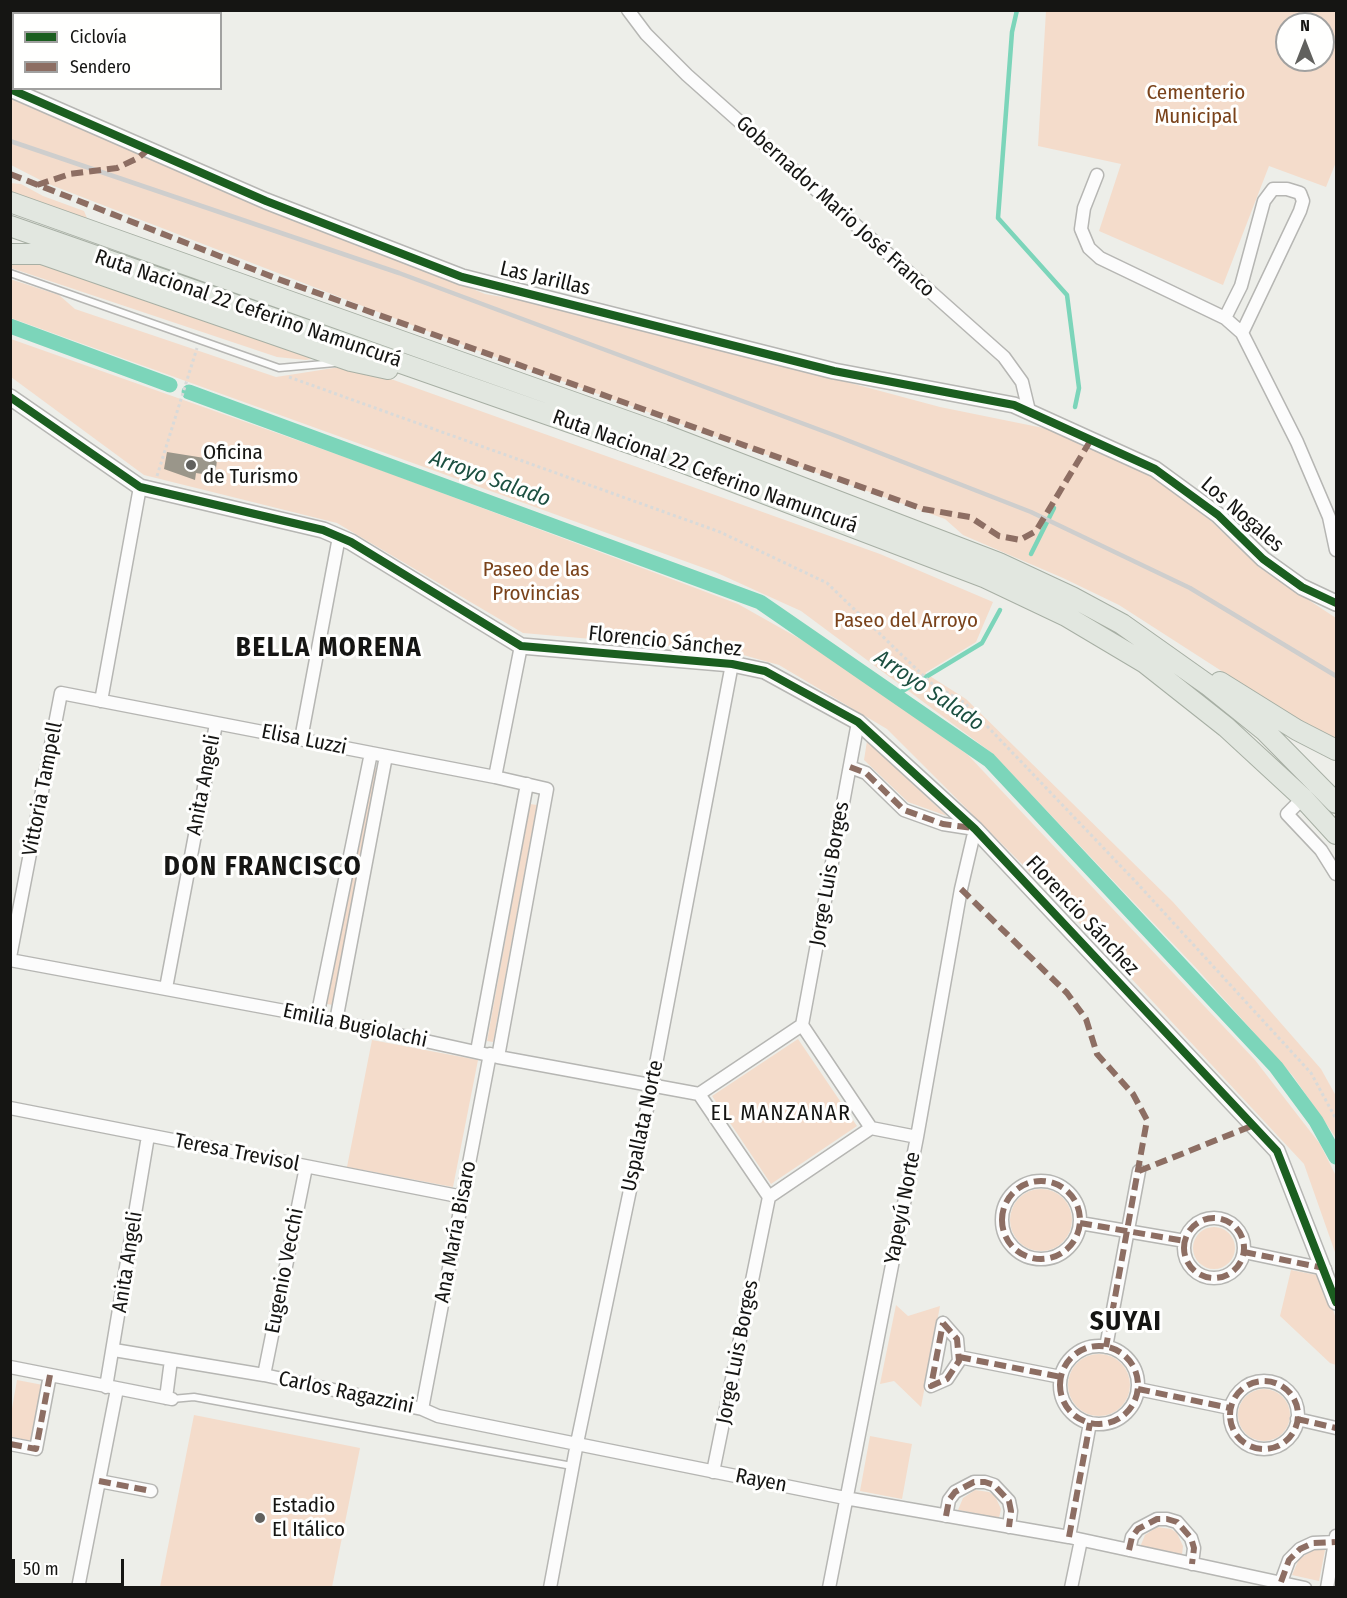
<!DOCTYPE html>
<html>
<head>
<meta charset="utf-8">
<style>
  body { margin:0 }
  #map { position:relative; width:1347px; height:1598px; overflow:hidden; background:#edeee9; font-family:"Fira Sans Condensed",sans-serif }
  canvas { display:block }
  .frame { position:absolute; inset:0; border:12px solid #151513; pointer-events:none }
  .legend { position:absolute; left:12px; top:12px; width:210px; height:78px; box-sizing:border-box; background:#fffffe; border:2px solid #a1a1a0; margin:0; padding:8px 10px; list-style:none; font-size:18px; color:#151513 }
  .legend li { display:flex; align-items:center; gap:12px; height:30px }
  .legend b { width:30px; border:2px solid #a1a1a0 }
  .north { position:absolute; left:1275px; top:12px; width:60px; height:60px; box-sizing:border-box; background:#fffffe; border:2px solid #a1a1a0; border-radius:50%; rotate:0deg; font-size:16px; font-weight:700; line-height:24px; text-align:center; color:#151513 }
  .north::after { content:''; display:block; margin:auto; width:21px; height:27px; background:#61615e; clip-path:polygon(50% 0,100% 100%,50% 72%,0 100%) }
  .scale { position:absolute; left:12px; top:1559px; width:112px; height:27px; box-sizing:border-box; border:3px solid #151513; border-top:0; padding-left:8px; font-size:18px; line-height:21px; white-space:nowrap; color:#151513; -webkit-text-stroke:4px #fffffe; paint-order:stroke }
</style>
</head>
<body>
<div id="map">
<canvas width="1347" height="1598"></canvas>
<div class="frame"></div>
<ul class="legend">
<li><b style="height:8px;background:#1b5e20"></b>Ciclovía</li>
<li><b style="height:8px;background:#8d6e63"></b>Sendero</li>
</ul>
<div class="north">N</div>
<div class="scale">50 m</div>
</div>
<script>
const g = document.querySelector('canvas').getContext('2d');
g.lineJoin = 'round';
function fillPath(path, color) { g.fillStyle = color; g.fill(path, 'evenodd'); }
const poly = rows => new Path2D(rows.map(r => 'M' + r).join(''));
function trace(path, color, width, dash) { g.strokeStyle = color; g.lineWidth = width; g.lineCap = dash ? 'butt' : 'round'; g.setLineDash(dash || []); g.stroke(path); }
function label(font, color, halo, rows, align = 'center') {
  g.font = font + ' "Fira Sans Condensed",sans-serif'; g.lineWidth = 6; g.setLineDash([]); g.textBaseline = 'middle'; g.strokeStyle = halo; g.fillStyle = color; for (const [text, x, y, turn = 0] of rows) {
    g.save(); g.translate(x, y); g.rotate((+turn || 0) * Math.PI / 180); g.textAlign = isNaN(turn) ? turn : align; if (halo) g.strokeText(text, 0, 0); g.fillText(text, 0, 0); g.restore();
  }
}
fillPath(poly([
  [1046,11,1336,11,1336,162,1326,187,1269,166,1223,285,1099,231,1121,164,1038,146],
  [1287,24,1323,24,1323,60,1287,60],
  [10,98,485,294,578,310,940,407,1063,432,1126,461,1170,489,1211,521,1260,568,1336,618,1336,740,1293,717,1119,605,1063,578,963,535,945,519,476,350,46,183,11,165],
  [10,183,21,184,43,196,84,211,87,218,11,194],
  [47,261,320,357,306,360,277,357,11,268,10,264],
  [10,279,59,295,75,309,276,377,340,367,363,369,880,554,993,602,976,642,925,673,966,699,1173,902,1258,997,1321,1069,1336,1096,1336,1138,1293,1076,1197,969,992,753,801,611,715,572,11,318],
  [11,339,373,467,738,604,825,653,968,755,1255,1060,1320,1144,1336,1176,1336,1255,1304,1164,1061,903,887,729,779,665,729,651,523,633,337,523,144,475,11,377],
  [867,741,947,816,908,802,864,760],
  [373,768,380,769,333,1005,327,1004],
  [530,804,537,805,493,1042,487,1041],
  [798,1039,857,1126,771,1184,712,1096],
  [372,1040,478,1060,453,1187,347,1167],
  '1010 1220a31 31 0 1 1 62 0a31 31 0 1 1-62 0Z',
  '1193 1248a21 21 0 1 1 42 0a21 21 0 1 1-42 0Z',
  [1291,1270,1322,1276,1336,1319,1336,1365,1330,1363,1280,1316],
  [896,1305,908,1316,940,1306,921,1407,894,1381,880,1384],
  '1068 1385a31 31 0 1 1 62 0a31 31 0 1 1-62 0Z',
  [17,1380,43,1385,32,1441,11,1437,11,1414],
  '1238 1415a26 26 0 1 1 52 0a26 26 0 1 1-52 0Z',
  [194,1415,360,1448,332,1587,160,1587],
  [870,1436,912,1444,902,1499,860,1491],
  [975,1490,989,1492,995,1496,1001,1509,999,1518,958,1510,963,1498],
  [1157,1527,1171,1529,1177,1533,1183,1546,1182,1555,1140,1547,1145,1535],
  [1313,1550,1325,1550,1319,1581,1292,1575,1299,1559]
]), '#f4dccb');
trace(poly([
  [1017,10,1012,32,998,218,1067,295,1079,388,1075,407],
  [1031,554,1054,508],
  [896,695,982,643,1000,610]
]), '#7cd5ba', 4.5);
trace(poly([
  [10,326,170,385],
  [189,392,760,602,989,760,1276,1067,1316,1121,1336,1157]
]), '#7cd5ba', 15);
fillPath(poly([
  [167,452,217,460,215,476,196,473,195,480,164,469]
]), '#9a968a');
const service = poly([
  [10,273,279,368,335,363],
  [172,1399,194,1397,572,1466]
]);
const minor = poly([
  [628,10,646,34,687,75,1004,357,1022,382,1029,411],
  [1097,175,1084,208,1081,229,1089,248,1100,258,1225,318,1242,333],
  [1225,318,1241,286,1264,201,1273,189,1287,189,1300,193,1303,201,1300,211,1242,333,1297,442,1329,517,1336,550],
  [101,701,140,487],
  [301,739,339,537],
  [495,777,521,646],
  [1303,798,1287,814,1321,850,1336,874],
  [10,957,61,693,495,777,547,789,498,1057],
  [10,960,317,1017,498,1057,699,1094],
  [166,988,216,724],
  [317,1017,371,753],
  [336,1021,386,756],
  [802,1025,871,1128,769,1197,699,1094,802,1025],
  [802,1025,858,722],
  [477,1051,527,784],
  [10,1108,463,1197],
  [871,1128,917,1137],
  '1002 1220a39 39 0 1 1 78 0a39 39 0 1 1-78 0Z',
  '1184 1248a30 30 0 1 1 60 0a30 30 0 1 1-60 0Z',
  [1080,1223,1185,1241],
  [1244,1252,1325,1269],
  [943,1323,957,1339,959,1361,947,1379,931,1386,943,1323],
  '1060 1385a39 39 0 1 1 78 0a39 39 0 1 1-78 0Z',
  [1106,1347,1139,1171],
  [114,1350,264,1375,422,1409,438,1416,845,1498,1069,1537,1305,1588],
  [959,1357,1061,1377],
  [10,1367,172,1399],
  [264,1375,306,1167],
  '1230 1415a34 34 0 1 1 68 0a34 34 0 1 1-68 0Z',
  [106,1387,148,1136],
  [1138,1389,1230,1408],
  [166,1398,171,1360],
  [422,1409,490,1054],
  [1297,1419,1336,1428],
  [10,1444,36,1449,50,1375],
  [713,1472,769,1197],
  [99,1481,151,1491],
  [946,1516,949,1500,955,1492,974,1482,985,1482,994,1485,1009,1501,1011,1511,1009,1527],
  [1069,1537,1090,1423],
  [1129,1550,1132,1537,1138,1529,1157,1519,1167,1519,1177,1522,1191,1538,1194,1548,1192,1564],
  [1281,1582,1289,1560,1300,1549,1313,1543,1335,1542],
  [78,1588,117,1389],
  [550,1588,577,1443,652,1085,732,664],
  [829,1588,917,1137,961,889,975,829,943,824,904,810,866,773,850,767],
  [1071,1588,1081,1540],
  [1327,1588,1336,1536]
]);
const tertiary = poly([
  [10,89,266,201,462,277,834,371,1014,405,1155,469,1218,515,1263,559,1302,587,1336,603],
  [10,397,140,487,323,530,351,542,521,646,732,664,765,671,858,722,975,829,1277,1151,1336,1302]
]);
const trunk = poly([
  [10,202,663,434,999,563,1072,597,1122,624,1208,685,1265,731,1336,803],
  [10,226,655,452,986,578,1066,616,1145,663,1226,727,1303,798,1336,834],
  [10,254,42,254,351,361,388,369],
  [1220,682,1297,730,1336,750]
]);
trace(service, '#b6b6b3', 9);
trace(minor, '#b6b6b3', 15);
trace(tertiary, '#b6b6b3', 18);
trace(trunk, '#a7afa4', 22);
trace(poly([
  [289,377,720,532,827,583,931,683,965,703,1136,882,1311,1073,1336,1119],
  [157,476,197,348]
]), '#d9dad9', 3, [3, 3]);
trace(service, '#fcfcfc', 6);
trace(minor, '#fcfcfc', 12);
trace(tertiary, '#fcfcfc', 15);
trace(trunk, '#e2e7e0', 20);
trace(poly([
  [10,141,399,273,839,437,1031,512,1190,588,1336,676]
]), '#cececd', 4.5);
trace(poly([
  [10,174,278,279,923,509,970,517,999,536,1020,540,1036,531,1092,438],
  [37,185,70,174,117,168,138,158,149,149],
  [850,767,866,773,904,810,943,824,973,828],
  [961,889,1067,993,1086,1019,1097,1054,1133,1094,1147,1120,1106,1347],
  [1139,1171,1254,1125],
  '1002 1220a39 39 0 1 1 78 0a39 39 0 1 1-78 0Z',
  '1184 1248a30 30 0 1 1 60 0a30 30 0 1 1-60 0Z',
  [1080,1223,1185,1241],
  [1244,1252,1324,1268],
  [943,1323,957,1339,959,1361,947,1379,931,1386,943,1323],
  '1060 1385a39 39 0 1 1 78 0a39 39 0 1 1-78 0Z',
  [959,1357,1061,1377],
  '1230 1415a34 34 0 1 1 68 0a34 34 0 1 1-68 0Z',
  [1138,1389,1230,1408],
  [1297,1419,1336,1428],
  [10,1444,36,1449,50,1375],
  [99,1481,151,1491],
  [946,1516,949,1500,955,1492,974,1482,985,1482,994,1485,1009,1501,1011,1511,1009,1527],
  [1069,1537,1090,1423],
  [1129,1550,1132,1537,1138,1529,1157,1519,1167,1519,1177,1522,1191,1538,1194,1548,1192,1564],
  [1281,1582,1289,1560,1300,1549,1313,1543,1335,1542]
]), '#8d6e63', 6, [12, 6]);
trace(poly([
  [10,89,266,201,462,277,834,371,1014,405,1155,469,1218,515,1263,559,1302,587,1336,603],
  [10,397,140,487,323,530,351,542,521,646,732,664,765,671,858,722,975,829,1277,1151,1336,1302]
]), '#1b5e20', 8);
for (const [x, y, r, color] of [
  [191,465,6,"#61615e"],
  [260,1518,6,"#61615e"]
]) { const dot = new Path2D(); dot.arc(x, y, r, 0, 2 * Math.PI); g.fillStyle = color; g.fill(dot); trace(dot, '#fffffe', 2); }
label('21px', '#7a431b', '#fffffe', [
  ["Cementerio",1196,93],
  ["Municipal",1196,117],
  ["Paseo de las",536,570],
  ["Provincias",536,594],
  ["Paseo del Arroyo",906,621]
]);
label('21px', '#151513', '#fffffe', [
  ["Gobernador Mario José Franco",835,207,42],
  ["Las Jarillas",545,279,13],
  ["Ruta Nacional 22 Ceferino Namuncurá",248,309,19],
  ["Ruta Nacional 22 Ceferino Namuncurá",705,472,20],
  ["Los Nogales",1242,515,41],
  ["Florencio Sánchez",665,642,6],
  ["Elisa Luzzi",304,740,11],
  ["Anita Angeli",204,785,-79],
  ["Vittoria Tampell",43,789,-79],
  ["Jorge Luis Borges",830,874,-80],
  ["Florencio Sánchez",1082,916,47],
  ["Emilia Bugiolachi",355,1026,12],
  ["Uspallata Norte",643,1126,-78],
  ["Teresa Trevisol",237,1153,11],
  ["Yapeyú Norte",903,1208,-79],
  ["Ana María Bisaro",456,1232,-79],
  ["Anita Angeli",128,1262,-81],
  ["Eugenio Vecchi",285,1271,-79],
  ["Jorge Luis Borges",738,1352,-79],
  ["Carlos Ragazzini",346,1393,12],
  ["Rayen",761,1481,11]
]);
label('21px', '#151513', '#fffffe', [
  ["Oficina",203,453],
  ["de Turismo",203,477],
  ["Estadio",272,1506],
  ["El Itálico",272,1530]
], 'left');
label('italic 22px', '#1b4f40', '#fffffe', [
  ["Arroyo Salado",490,479,20],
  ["Arroyo Salado",929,691,34]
]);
g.letterSpacing = '1.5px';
label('22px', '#151513', '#fffffe', [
  ["EL MANZANAR",781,1114]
]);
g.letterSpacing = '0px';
g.letterSpacing = '1.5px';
label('bold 27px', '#151513', '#fffffe', [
  ["BELLA MORENA",329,648],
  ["DON FRANCISCO",263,867],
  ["SUYAI",1126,1322]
]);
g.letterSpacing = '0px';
</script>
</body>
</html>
